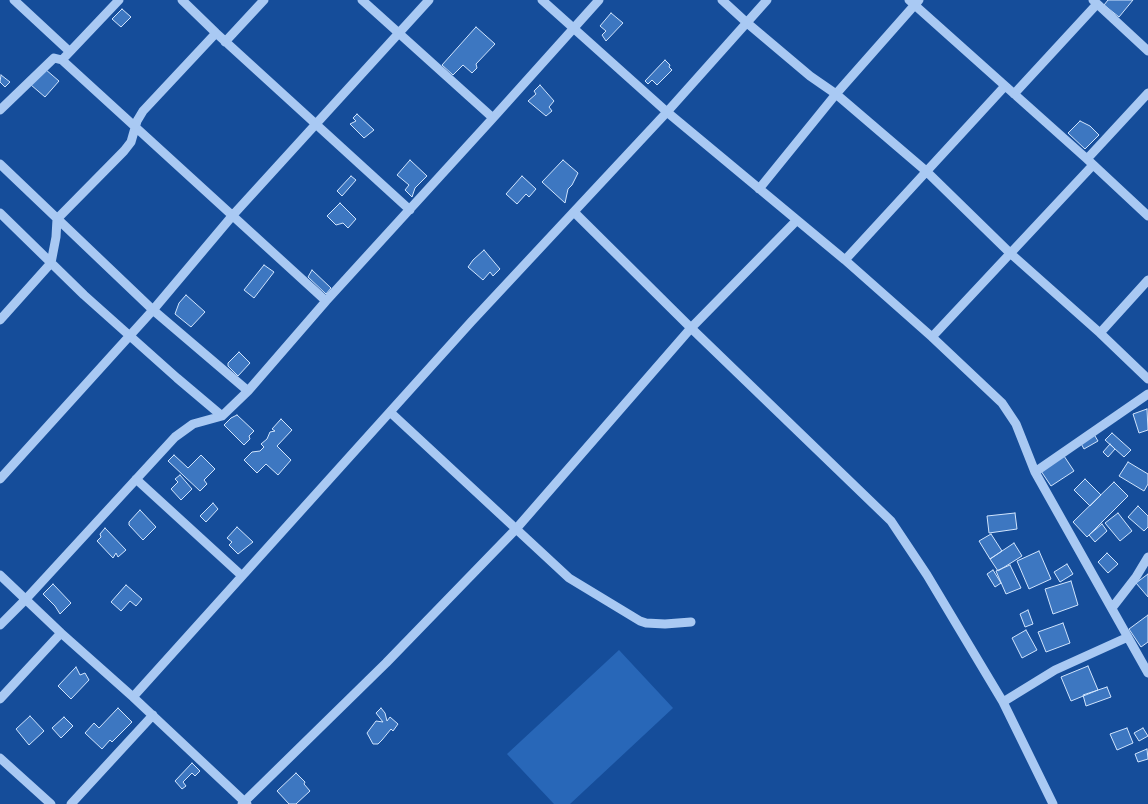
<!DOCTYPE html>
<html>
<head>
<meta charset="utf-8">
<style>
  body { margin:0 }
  canvas { display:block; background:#154d9a }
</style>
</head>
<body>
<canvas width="1148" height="804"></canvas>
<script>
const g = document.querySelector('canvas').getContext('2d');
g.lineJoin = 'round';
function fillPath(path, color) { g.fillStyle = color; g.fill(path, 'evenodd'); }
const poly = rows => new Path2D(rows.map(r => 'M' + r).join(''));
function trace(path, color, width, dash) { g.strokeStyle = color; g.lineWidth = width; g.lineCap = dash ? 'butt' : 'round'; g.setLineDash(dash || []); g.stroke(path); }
fillPath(poly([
  [619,650,673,708,570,804,554,804,507,754]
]), '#2867b8');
const building = poly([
  [1108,0,1133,0,1119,17,1104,5,1108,0],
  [122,9,131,17,121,27,112,19,122,9],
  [611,13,623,23,606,41,602,35,606,31,600,26,611,13],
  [476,27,495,44,476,64,477,68,472,73,463,65,453,75,442,65,476,27],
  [665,60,670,65,669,67,672,70,657,85,652,80,648,84,645,81,665,60],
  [45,69,59,81,45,97,31,85,45,69],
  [1,75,10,82,5,87,0,82,1,75],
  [540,85,554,101,549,107,552,111,546,116,528,101,536,94,534,91,540,85],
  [357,114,374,130,364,138,350,124,356,121,353,118,357,114],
  [1080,121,1090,126,1099,135,1085,149,1068,133,1080,121],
  [410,160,427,176,415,188,412,197,405,190,409,185,397,175,410,160],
  [563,160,578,173,572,185,568,189,565,203,542,182,563,160],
  [351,176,356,180,342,196,337,191,351,176],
  [522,176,536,189,529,197,526,194,517,204,506,194,522,176],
  [340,203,356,219,348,228,343,223,336,225,327,216,340,203],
  [484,250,500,269,493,276,490,272,483,280,468,267,473,260,484,250],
  [264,265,274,272,254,298,244,290,264,265],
  [312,270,331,288,326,294,308,277,312,270],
  [186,295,205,312,191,327,175,314,179,303,186,295],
  [239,352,250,363,238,376,228,366,228,363,239,352],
  [1147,409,1148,430,1139,433,1133,414,1147,409],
  [237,415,254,431,249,436,250,439,244,445,224,425,231,418,237,415],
  [281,419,292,430,277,446,291,460,278,475,266,464,257,473,244,460,252,452,260,451,264,447,261,444,267,439,270,432,275,431,272,429,281,419],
  [1092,431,1098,441,1084,449,1078,438,1092,431],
  [1112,433,1131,450,1124,457,1105,440,1112,433],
  [1110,444,1115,449,1108,457,1103,452,1110,444],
  [1062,453,1074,471,1051,486,1039,468,1062,453],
  [174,455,188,468,201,455,215,469,204,480,207,484,200,491,168,461,174,455],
  [1128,462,1148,474,1148,484,1144,491,1119,476,1128,462],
  [180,475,192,489,181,500,171,489,178,482,175,479,180,475],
  [1085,479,1101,495,1090,506,1074,490,1085,479],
  [1114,482,1128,496,1087,537,1073,522,1114,482],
  [213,503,218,509,206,522,200,516,213,503],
  [1138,506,1148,516,1148,527,1144,531,1128,517,1138,506],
  [140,510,156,527,143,540,129,525,129,522,140,510],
  [1015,513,1017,529,989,533,987,516,1015,513],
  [1118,513,1132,531,1120,541,1105,523,1118,513],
  [1102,524,1107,531,1095,542,1089,535,1102,524],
  [237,527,253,542,238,554,229,545,232,542,227,538,237,527],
  [105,528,126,550,118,557,116,553,113,558,97,541,101,537,100,534,105,528],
  [991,534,1002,551,990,559,979,541,991,534],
  [1014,543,1022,556,998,571,990,559,1014,543],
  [1039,551,1051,579,1029,589,1017,561,1039,551],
  [1107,553,1118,564,1108,573,1098,562,1107,553],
  [1067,564,1073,574,1060,582,1054,572,1067,564],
  [1010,565,1021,588,1006,594,996,571,1010,565],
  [993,570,1001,583,995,587,987,574,993,570],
  [1148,574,1148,597,1136,583,1148,574],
  [1071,581,1078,605,1053,614,1045,589,1071,581],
  [53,584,71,603,60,614,55,606,43,594,53,584],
  [126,585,142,599,136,606,130,601,121,611,111,602,126,585],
  [1028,610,1033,624,1025,627,1020,614,1028,610],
  [1148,615,1148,642,1141,647,1129,629,1148,615],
  [1063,623,1070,643,1046,652,1038,632,1063,623],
  [1026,630,1037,650,1022,658,1012,638,1026,630],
  [1088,666,1098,690,1071,701,1061,677,1088,666],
  [76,667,80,675,85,673,89,680,71,699,58,686,76,667],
  [1107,687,1111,697,1086,706,1083,695,1107,687],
  [118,708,132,722,112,742,110,740,102,749,85,733,94,723,99,728,118,708],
  [381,708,385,713,387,721,390,717,398,724,393,731,391,729,382,740,378,744,373,744,367,733,376,721,383,722,376,713,381,708],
  [30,716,44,731,29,745,16,729,30,716],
  [64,717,73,726,61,738,52,728,64,717],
  [1127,728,1133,743,1117,750,1110,734,1127,728],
  [1143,728,1148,736,1139,741,1134,733,1143,728],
  [1147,749,1148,759,1138,762,1135,754,1147,749],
  [192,763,200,771,195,776,192,773,183,782,186,786,182,789,175,781,192,763],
  [296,773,305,782,304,784,310,791,296,804,289,804,277,791,296,773]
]);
fillPath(building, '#3d77c1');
trace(building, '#d0e4fd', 1);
trace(poly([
  [14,0,69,51],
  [182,0,216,33,410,210],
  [362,0,493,118],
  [542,0,667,112,845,260,932,337,1002,403,1016,424,1035,472,1148,673],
  [722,0,746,22,810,76,836,94,926,171,1010,253,1100,333,1148,379],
  [909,0,1087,159,1148,216],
  [1093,0,1148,51],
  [225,42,264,0],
  [62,60,326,301],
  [1014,94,1097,4],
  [0,110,54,58,62,60,119,0],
  [1087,159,1148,93],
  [0,164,153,310,248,391],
  [759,189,836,94,919,0],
  [574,212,691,328,891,521,927,575,1003,702,1053,804],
  [0,213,84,295,177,378,222,416],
  [845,260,1005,86],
  [0,320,51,263,56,237,57,219,124,151,131,142,137,121,143,111,216,33],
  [1100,333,1148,280],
  [932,337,1093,165],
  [390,412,569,578,640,621,646,623,665,624,691,622],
  [1035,472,1148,394],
  [0,479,153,310,233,215,429,0],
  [136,479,241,575],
  [0,575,61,633,133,697,247,804],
  [1112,608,1136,577,1148,557],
  [0,625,26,599,175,437,193,424,222,416,248,391,326,301,493,118,599,0],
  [133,697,471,322,667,112,767,0],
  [0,699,61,633],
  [1003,702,1055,670,1128,637],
  [0,758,51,804],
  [71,804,153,715],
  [242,804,386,663,516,529,691,328,797,220]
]), '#a9c9f3', 9);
</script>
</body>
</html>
